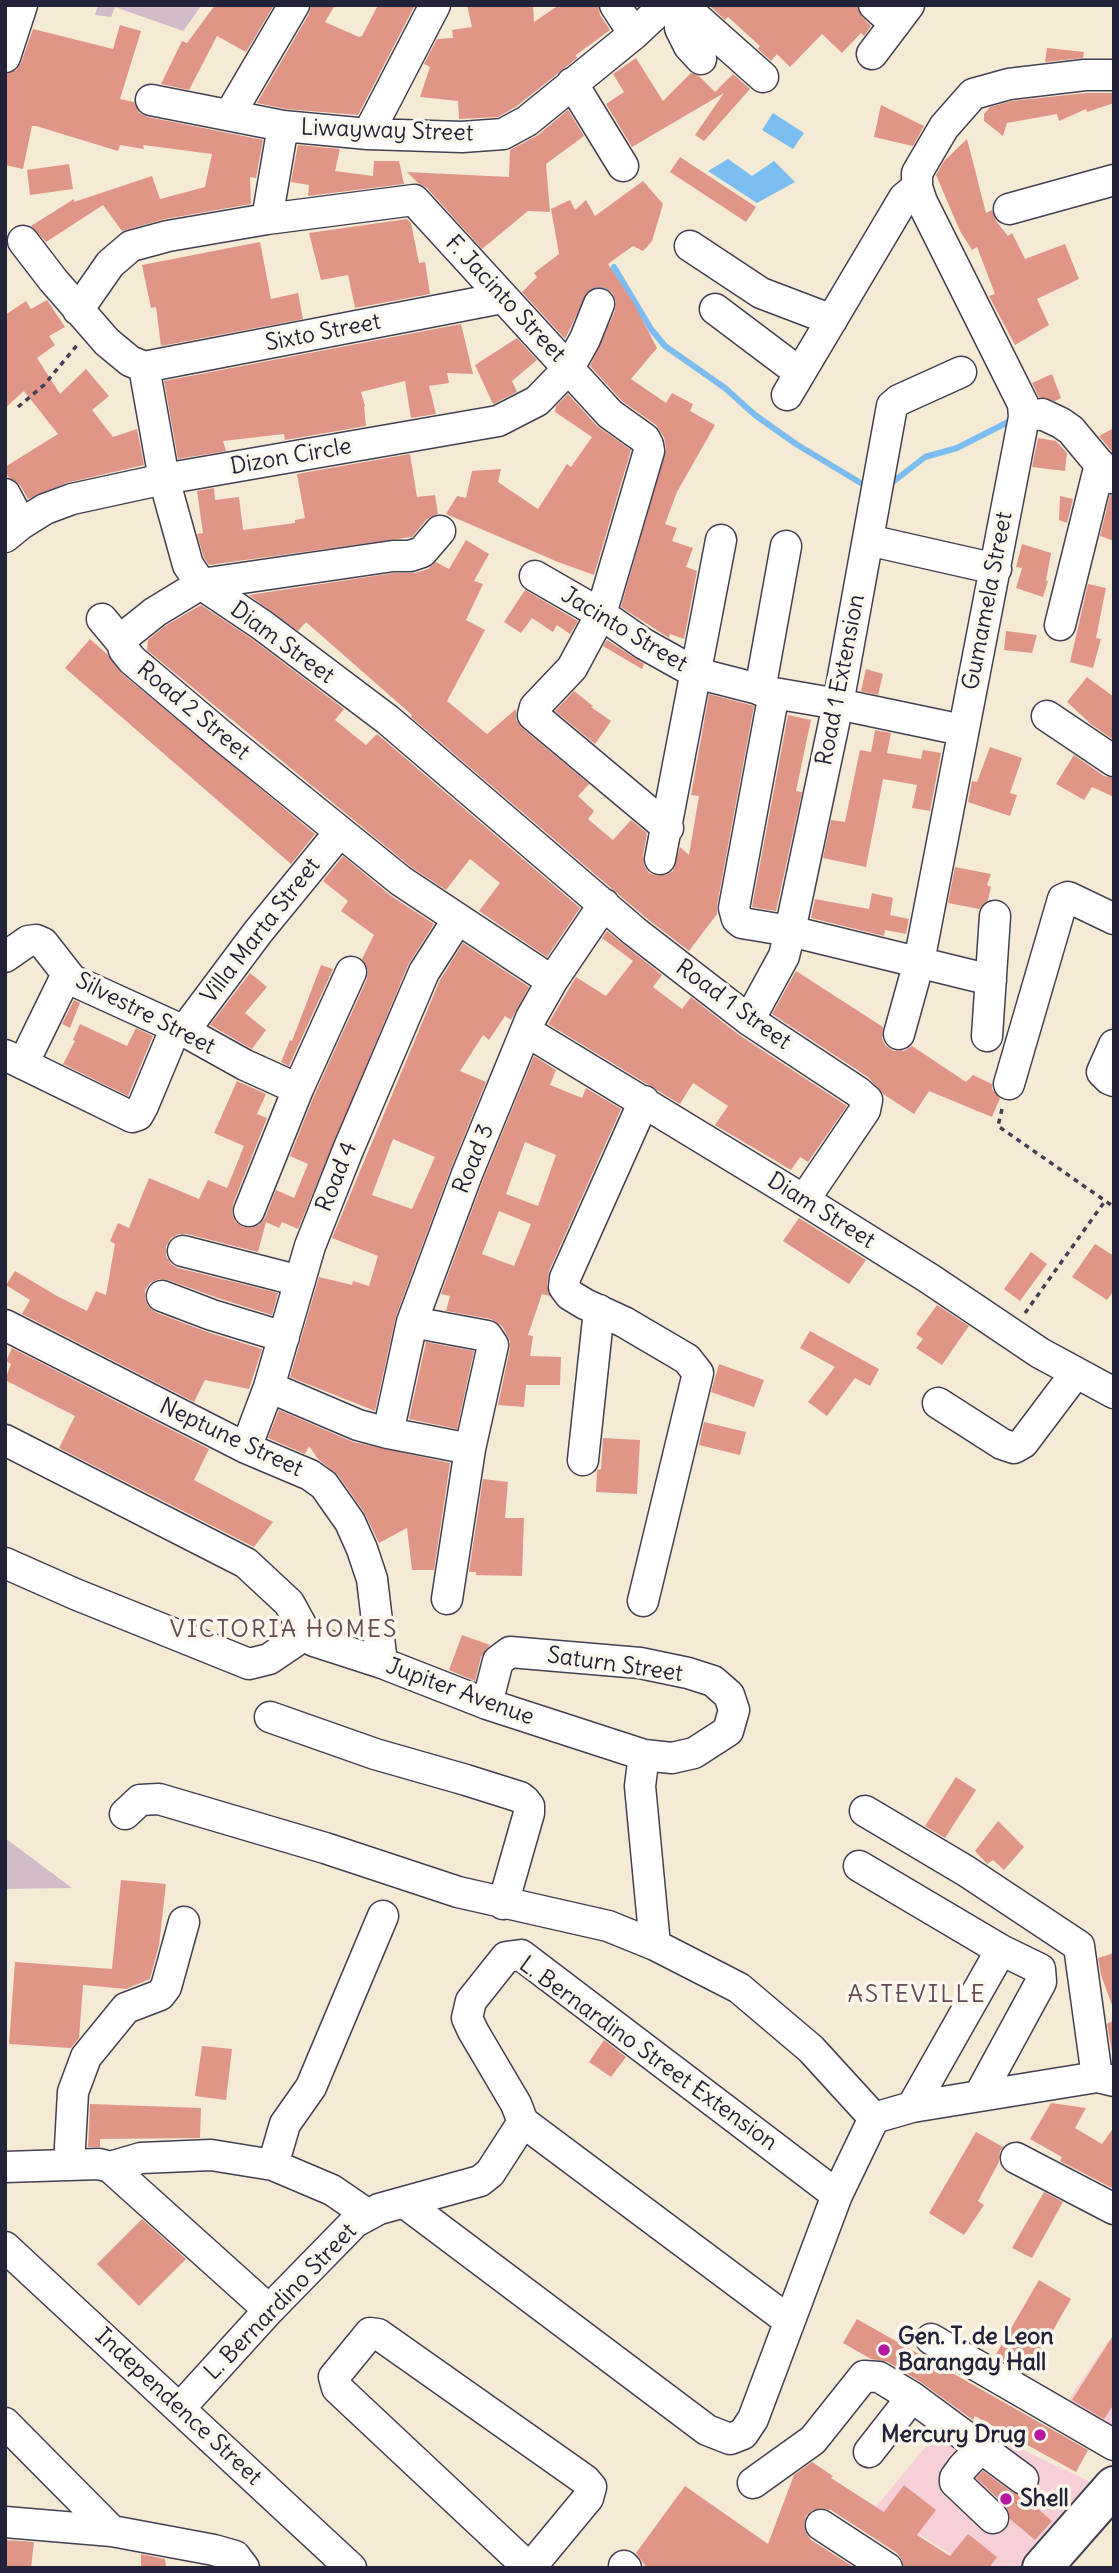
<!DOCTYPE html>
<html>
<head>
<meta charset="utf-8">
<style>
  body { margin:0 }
  #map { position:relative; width:1119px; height:2573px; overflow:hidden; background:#f5ead4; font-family:Delius,sans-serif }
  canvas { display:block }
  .frame { position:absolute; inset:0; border:7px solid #22223b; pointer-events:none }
</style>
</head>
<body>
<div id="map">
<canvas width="1119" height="2573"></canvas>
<div class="frame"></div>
</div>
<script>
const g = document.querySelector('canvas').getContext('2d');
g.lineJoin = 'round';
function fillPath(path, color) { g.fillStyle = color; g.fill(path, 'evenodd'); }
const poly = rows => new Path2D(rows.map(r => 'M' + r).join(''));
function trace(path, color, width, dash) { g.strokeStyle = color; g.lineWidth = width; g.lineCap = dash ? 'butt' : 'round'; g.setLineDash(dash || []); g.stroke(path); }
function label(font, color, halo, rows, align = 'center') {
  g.font = font + ' Delius,sans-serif'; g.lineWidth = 7; g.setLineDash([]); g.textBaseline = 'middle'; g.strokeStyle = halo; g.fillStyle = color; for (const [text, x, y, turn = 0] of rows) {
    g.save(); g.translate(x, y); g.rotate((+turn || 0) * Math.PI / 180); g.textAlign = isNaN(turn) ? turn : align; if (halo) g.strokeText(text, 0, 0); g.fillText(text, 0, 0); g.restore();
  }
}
fillPath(poly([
  [1108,2341,1114,2345,1114,2431,1066,2404],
  [951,2416,1095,2484,1021,2568,973,2568,876,2507]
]), '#f6cfd7');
fillPath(poly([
  [98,5,202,5,183,31,115,7,111,17,95,15],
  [5,1838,72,1888,5,1889]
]), '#d1bdc9');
fillPath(poly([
  [773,113,804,133,793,149,762,130],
  [728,159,752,176,774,161,795,182,757,203,708,171]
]), '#7bbdf1');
trace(poly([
  [589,289,608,290,614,267,651,329,665,346,725,388,755,415,796,444,869,488],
  [889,485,925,457,957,448,1014,419]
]), '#7bbdf1', 6);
fillPath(poly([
  [215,5,274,5,246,52,217,36,189,90,161,84,182,41,187,43],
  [311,5,335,5,325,22,359,37,362,36,378,5,415,5,358,115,286,109,257,103,309,14],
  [467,5,533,5,534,22,559,5,598,5,600,15,610,30,576,55,577,58,517,106,498,117,459,119,458,101,420,97,430,67,424,64,437,39,453,38,452,30,472,27],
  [709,5,857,5,862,17,871,26,864,36,861,33,842,53,822,34,790,67,777,54,771,61,758,49,760,46,728,17,725,20],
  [120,25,141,31,120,99,134,102,139,113,148,117,263,140,256,178,250,177,251,204,165,219,122,231,103,205,46,242,31,226,74,199,74,202,152,176,160,199,205,187,212,154,143,145,144,149,120,145,118,151,36,126,32,126,23,169,5,165,5,74,16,70,21,63,33,29,113,49],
  [1047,48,1084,52,1083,58,1045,62],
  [636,58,663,101,691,73,699,76,715,92,733,74,750,89,704,141,695,135,724,93,632,147,606,104,624,92,613,74],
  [1086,93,1114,93,1114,103,1087,112,1086,109,1059,121,1057,114,1007,123,1003,136,984,121,984,114,990,107,1012,101],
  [881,105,924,126,913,146,874,137],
  [568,110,584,136,546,164,550,212,528,211,482,249,427,188,418,183,407,172,509,177,510,150,538,135],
  [967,139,986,213,992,210,996,221,1008,236,1012,233,1025,259,1065,244,1079,279,1037,299,1049,325,1015,345,989,296,995,294,977,247,972,250,960,231,936,175,944,161],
  [298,145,340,149,335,171,373,176,374,161,399,161,404,184,308,196,309,185,291,182],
  [680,157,756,207,746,222,670,172],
  [69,164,73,189,30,195,27,170],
  [643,181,663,204,652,241,643,251,633,246,608,264,633,302,657,348,631,379,666,403,672,393,693,404,690,411,715,425,677,492,665,524,677,528,672,541,693,548,686,567,697,571,684,639,670,634,669,638,621,607,666,449,664,437,656,425,622,401,590,366,615,311,616,302,613,294,605,288,596,287,588,291,565,339,522,292,537,277,534,273,559,254,551,209,570,200,575,210,586,200,595,216],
  [407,219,411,223,419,263,425,262,430,294,355,308,348,275,321,280,309,233],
  [260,242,271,299,298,293,303,319,161,346,156,307,151,308,142,265],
  [47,300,65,327,49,336,55,345,37,358,60,394,86,369,109,396,92,410,113,437,137,429,144,465,66,483,28,499,20,485,8,477,5,467,58,434,24,391,5,408,5,315,26,301,31,309],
  [461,324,473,374,447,373,449,383,429,386,436,414,411,418,405,381,361,392,365,406,364,406,366,426,285,440,284,434,223,441,226,451,178,459,164,381],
  [517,338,537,360,512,381,517,392,493,404,475,365],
  [1052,374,1061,398,1055,401,1039,397,1032,383],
  [568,394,597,426,631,450,594,575,558,562,446,514,457,496,466,498,472,471,501,469,498,482,538,509,567,464,571,467,592,437,555,412,556,406],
  [1114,428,1114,454,1099,436],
  [1038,438,1056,441,1067,453,1065,471,1032,467],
  [410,454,417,497,435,495,438,514,427,519,412,537,209,565,204,558,197,534,203,533,197,491,214,488,215,500,239,497,243,530,295,523,295,520,305,518,297,474],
  [1110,495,1114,495,1114,541,1100,536],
  [1060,496,1073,499,1067,523,1059,520],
  [466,540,489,554,474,581,483,584,466,620,485,630,447,701,487,734,516,709,516,720,522,728,589,784,578,796,594,811,588,819,613,840,631,820,647,833,643,856,644,865,649,873,657,876,666,875,673,871,680,847,689,855,699,796,691,795,709,694,754,706,717,905,717,914,689,951,645,917,411,717,412,715,306,622,298,631,249,595,394,573,415,573,428,569,436,562,449,569],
  [1022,544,1051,553,1046,580,1048,581,1043,597,1016,588,1022,568,1016,567],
  [1088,584,1106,588,1096,638,1101,639,1093,668,1070,662],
  [525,590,578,621,570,634,557,625,553,632,532,618,521,633,504,622],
  [201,605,252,639,344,709,335,720,366,745,377,734,580,908,547,957,479,911,500,883,470,859,446,890,411,867,147,650,148,640,165,626],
  [1006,631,1037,635,1032,653,1004,650],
  [90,639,107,654,121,673,315,834,291,864,65,668],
  [607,640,644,664,642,669,603,646],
  [866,669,883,674,878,695,861,691],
  [1087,677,1114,697,1114,740,1092,725,1067,702],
  [574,691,593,706,591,707,611,721,595,744,555,711],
  [788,715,811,720,796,791,802,792,776,911,752,907],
  [875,730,891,733,887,753,921,759,923,750,941,753,930,811,912,808,917,785,883,779,866,867,823,858,831,820,845,822,860,750,871,752],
  [990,747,1022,758,1010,793,1017,795,1010,816,968,802,972,781,977,782],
  [1074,755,1104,776,1114,778,1114,797,1092,787,1084,800,1056,784],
  [343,856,391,896,434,924,408,965,298,1229,282,1222,279,1228,266,1222,258,1252,187,1234,179,1234,171,1238,166,1246,166,1256,171,1264,178,1268,278,1293,272,1315,218,1298,168,1280,159,1279,150,1283,145,1290,145,1299,148,1306,155,1312,207,1332,262,1349,249,1389,205,1380,194,1402,22,1314,30,1300,6,1285,15,1271,57,1296,87,1311,96,1291,106,1295,115,1244,110,1241,118,1223,129,1228,149,1178,199,1199,208,1180,227,1188,244,1146,214,1133,237,1081,266,1094,257,1114,267,1118,233,1204,232,1213,235,1221,243,1227,251,1228,259,1225,265,1218,276,1190,294,1198,308,1164,290,1156,314,1096,367,979,368,970,362,959,374,935,341,911,348,901,323,881],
  [955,867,991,874,987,885,991,887,988,900,979,909,948,903],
  [872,893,893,898,890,915,909,919,906,934,885,930,884,936,811,918,815,899,869,909],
  [607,931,662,975,653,987,682,1009,691,997,739,1035,847,1106,808,1162,800,1157,791,1170,715,1125,728,1106,693,1083,680,1104,548,1024,576,977,606,996,633,961,602,938],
  [463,943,529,987,511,1020,505,1016,489,1040,483,1035,460,1071,486,1082,451,1168,396,1316,375,1411,290,1377,319,1277,352,1285,353,1281,369,1286,378,1256,332,1238,440,980],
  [393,1139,435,1157,412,1209,372,1195],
  [321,965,333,969,289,1066,281,1062,290,1040,292,1041],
  [796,971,883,1027,882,1039,886,1046,894,1051,904,1051,912,1046,966,1082,973,1075,992,1084,992,1089,1000,1098,992,1117,929,1091,914,1114,883,1094,868,1077,772,1014],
  [250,973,267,987,245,1013,266,1030,252,1049,210,1025],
  [74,1000,80,1003,70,1028,62,1024],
  [80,1024,127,1046,136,1028,153,1036,128,1096,63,1064,75,1041,73,1040],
  [534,1056,556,1070,550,1085,582,1098,586,1088,621,1109,549,1271,547,1285,550,1296,542,1294,528,1335,533,1336,530,1356,561,1357,560,1385,526,1385,524,1407,498,1405,510,1348,510,1341,502,1326,491,1319,446,1311,450,1296,441,1294,483,1180],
  [525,1142,556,1155,538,1206,506,1194],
  [499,1211,531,1224,514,1266,482,1254],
  [799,1218,866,1260,849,1284,783,1241],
  [1095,1244,1114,1256,1114,1290,1107,1300,1072,1277],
  [1031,1252,1047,1264,1020,1301,1004,1289],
  [937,1305,969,1326,942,1365,916,1348,923,1339,916,1334],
  [810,1331,879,1369,870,1386,855,1378,827,1416,808,1402,835,1367,800,1348],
  [426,1342,474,1351,457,1429,409,1419],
  [12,1348,209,1449,194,1480,273,1522,254,1547,59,1448,75,1416,5,1380,11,1364,6,1361],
  [719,1364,764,1380,754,1407,711,1392],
  [279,1410,353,1442,450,1463,434,1570,412,1570,407,1528,379,1543,364,1512,338,1475,318,1459,309,1446,305,1454,268,1438],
  [704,1422,746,1432,740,1455,699,1445],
  [603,1438,640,1440,637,1494,596,1492,597,1470,601,1469],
  [483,1479,508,1482,505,1518,524,1518,522,1576,476,1575,476,1572,469,1572],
  [462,1635,490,1645,481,1657,475,1681,449,1670],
  [956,1777,976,1790,945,1838,925,1826],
  [998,1821,1024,1847,1004,1870,993,1860,987,1864,975,1851],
  [121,1880,166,1884,159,1945,150,1979,126,1989,83,1985,79,2038,71,2048,9,2044,15,1962,112,1969],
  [1114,1953,1114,2005,1112,2005,1101,1975,1098,1958],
  [1114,2020,1114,2063,1107,2024],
  [604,2040,626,2057,611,2077,589,2062],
  [202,2046,232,2049,226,2100,195,2096],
  [1051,2103,1086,2108,1075,2128,1102,2144,1114,2127,1114,2189,1060,2161,1062,2157,1030,2139],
  [90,2104,201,2108,200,2138,100,2139,100,2147,88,2147],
  [976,2132,1003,2147,1000,2151,999,2162,978,2201,984,2205,964,2235,929,2213],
  [1044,2192,1063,2202,1032,2258,1012,2248],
  [142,2219,186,2259,139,2306,97,2264],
  [1039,2280,1071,2299,1027,2375,995,2356],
  [857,2319,1088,2450,1076,2472,975,2416,973,2420,922,2383,888,2362,871,2359,843,2343],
  [1114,2334,1114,2404,1104,2419,1072,2400],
  [812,2462,833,2476,831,2478,884,2512,904,2485,936,2510,917,2535,950,2556,968,2534,997,2557,989,2568,904,2568,902,2560,897,2553,831,2510,821,2508,813,2510,806,2516,804,2525,806,2533,811,2540,855,2568,647,2568,636,2553,685,2486,768,2544,794,2475],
  [983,2471,1013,2493,1023,2496,1052,2521,1035,2540,1010,2519,1005,2505,976,2478],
  [5,2540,34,2542,31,2568,5,2568],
  [141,2554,165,2559,166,2568,141,2568]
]), '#e09687');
const minor = poly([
  [615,5,634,34],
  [680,5,680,28,689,46,701,59],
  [682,5,763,77],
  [874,5,895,24],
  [872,54,909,5],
  [5,57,22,5],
  [572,83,623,166],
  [151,100,283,126,368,134,462,137,503,134,527,121,634,34,665,5],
  [230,114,294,5],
  [368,134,435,5],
  [1009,209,1114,180],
  [267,219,283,126],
  [23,241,53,280,107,342,130,361,144,367,164,479,188,565,201,584,262,625,388,720,634,931,749,1020,858,1092,867,1100,865,1110,804,1200],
  [690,246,761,293,832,320],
  [715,309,800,373],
  [78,310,110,264,131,246,168,236,267,219,414,200,610,414,645,439,648,445,649,451,601,614,572,668,535,707,533,715,668,828],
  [144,367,502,298],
  [787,395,904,198,917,187],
  [1024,417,1042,414,1061,423,1071,430,1111,478],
  [5,494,21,524],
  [440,531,422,552,410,556,393,556,201,584,155,612,125,636,122,643,124,650,132,660,222,736,401,881,552,981],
  [5,537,21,524,45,509,72,499,164,479,498,421,537,401,569,368,585,339,599,304],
  [868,540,996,569],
  [535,576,601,614,644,644,696,673,774,693,838,704,962,730],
  [102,619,122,643],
  [1060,625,1100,464],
  [760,690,786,546],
  [774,693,734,908,737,919,742,923,790,931,991,980],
  [1047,716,1114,761],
  [660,859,721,540],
  [5,957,28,941,36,940,43,943,72,980,184,1031,245,1065,298,1089],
  [749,1020,784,956,790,931,838,704,892,406,899,400,961,372],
  [184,1031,258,932,339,833],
  [526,1031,804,1200,930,1279,1040,1353,1114,1393],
  [899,1034,919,962,1024,417,1023,404,922,202,917,187,917,173,944,127,973,94,1009,84,1085,75,1114,75],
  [987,1036,995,916],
  [1114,1045,1102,1072,1109,1079,1114,1081],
  [5,1055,132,1117,138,1115,143,1106,176,1027],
  [23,1064,67,974],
  [1009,1084,1063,899,1068,897,1114,919],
  [249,1211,298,1089,351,972],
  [183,1251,300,1281],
  [162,1296,212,1315,284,1337],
  [412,1322,487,1336,493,1345,470,1449,447,1599],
  [5,1325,246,1448,310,1475,324,1485,350,1522,362,1549,372,1579,382,1663],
  [269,1387,358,1425,388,1433,470,1449],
  [938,1403,1002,1444,1014,1448,1023,1443,1075,1374],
  [388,1433,412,1322,467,1174,531,1018,552,981,604,904],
  [5,1440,246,1563,289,1603,306,1634,314,1641,382,1663,487,1704,644,1755,672,1758,694,1753,728,1731,734,1710,729,1695,713,1681,688,1673,640,1663,510,1652,498,1661,487,1704],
  [246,1448,269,1387,310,1246,348,1150,424,972,458,919],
  [583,1460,599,1310],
  [5,1563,75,1594,249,1664,269,1659,306,1634],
  [643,1601,698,1373,687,1359,624,1322,585,1304,570,1295,564,1287,565,1278,644,1101],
  [270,1717,375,1754,466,1780,520,1797,525,1801,529,1806,529,1813,503,1904],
  [644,1755,640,1786,655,1945],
  [865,1811,966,1871,1079,1946,1097,2077],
  [125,1814,140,1800,159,1799,325,1848,458,1892,608,1926,655,1945,739,1988,811,2049,874,2118],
  [859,1866,1001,1950,1040,1969,1041,1982,979,2096],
  [912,2107,1001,1950],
  [1016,2158,1114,2209],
  [69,2165,73,2092,86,2057,126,2008,160,1995,166,1987,184,1922],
  [273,2165,285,2124,311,2087,383,1916],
  [5,2167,99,2164,110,2167,269,2310],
  [110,2167,141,2158,211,2155,273,2165,332,2190,367,2214],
  [405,2203,707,2430,730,2439,743,2434,753,2419,837,2195,874,2118,912,2107,1097,2077,1114,2081],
  [5,2247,351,2568],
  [788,2320,523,2122,516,2104,473,2031,467,2018,471,2001,506,1957,521,1955,837,2195],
  [931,2339,1114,2445],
  [180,2408,269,2310,355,2222,379,2209,480,2181,490,2173,523,2122],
  [5,2423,112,2531],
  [981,2448,963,2467,955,2478,955,2482,993,2518],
  [869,2452,912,2397,1023,2479],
  [753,2483,813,2440,864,2376,879,2377,912,2397],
  [5,2522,112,2531,214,2550,235,2556,244,2568],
  [821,2525,887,2568],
  [624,2566,626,2568],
  [529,2568,337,2388,334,2377,370,2333,378,2334,585,2480,591,2487,588,2498,530,2568]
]);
const major = poly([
  [1042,2568,1114,2486]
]);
trace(minor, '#424052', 33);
trace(major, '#424052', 42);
trace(poly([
  [18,407,44,385,78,344],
  [1002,1109,998,1126,1114,1207],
  [1025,1313,1105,1201]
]), '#424052', 3.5, [5, 5]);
trace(minor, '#fff', 30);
trace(major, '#fff', 38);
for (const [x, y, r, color] of [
  [884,2350,7,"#b5179e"],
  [1040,2435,7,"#b5179e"],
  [1006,2499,7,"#b5179e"]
]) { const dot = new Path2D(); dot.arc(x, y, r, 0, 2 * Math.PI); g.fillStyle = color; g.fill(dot); trace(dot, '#fbf7ec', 2.5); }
label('23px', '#22223b', '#fbf7ec', [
  ["Liwayway Street",387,131,2],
  ["F. Jacinto Street",505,299,47],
  ["Sixto Street",323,333,-11],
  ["Dizon Circle",291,457,-10],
  ["Gumamela Street",988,601,-79],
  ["Jacinto Street",624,630,31],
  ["Diam Street",282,643,36],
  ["Road 1 Extension",841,680,-79],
  ["Road 2 Street",193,711,40],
  ["Villa Marta Street",261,931,-52],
  ["Road 1 Street",733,1005,36],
  ["Silvestre Street",145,1014,27],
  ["Road 3",474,1159,-68],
  ["Road 4",337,1177,-68],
  ["Diam Street",821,1211,32],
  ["Neptune Street",231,1438,25],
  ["Saturn Street",615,1665,8],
  ["Jupiter Avenue",460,1692,20],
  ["L. Bernardino Street Extension",648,2054,36],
  ["L. Bernardino Street",281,2302,-46],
  ["Independence Street",178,2407,43]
]);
label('bold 23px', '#22223b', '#fbf7ec', [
  ["Gen. T. de Leon",898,2337],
  ["Barangay Hall",898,2363],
  ["Mercury Drug",1026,2435,"right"],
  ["Shell",1020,2499]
], 'left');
g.letterSpacing = '2px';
label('24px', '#644b56', '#fbf7ec', [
  ["VICTORIA HOMES",284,1630],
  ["ASTEVILLE",917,1995]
]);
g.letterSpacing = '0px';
</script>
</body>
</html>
